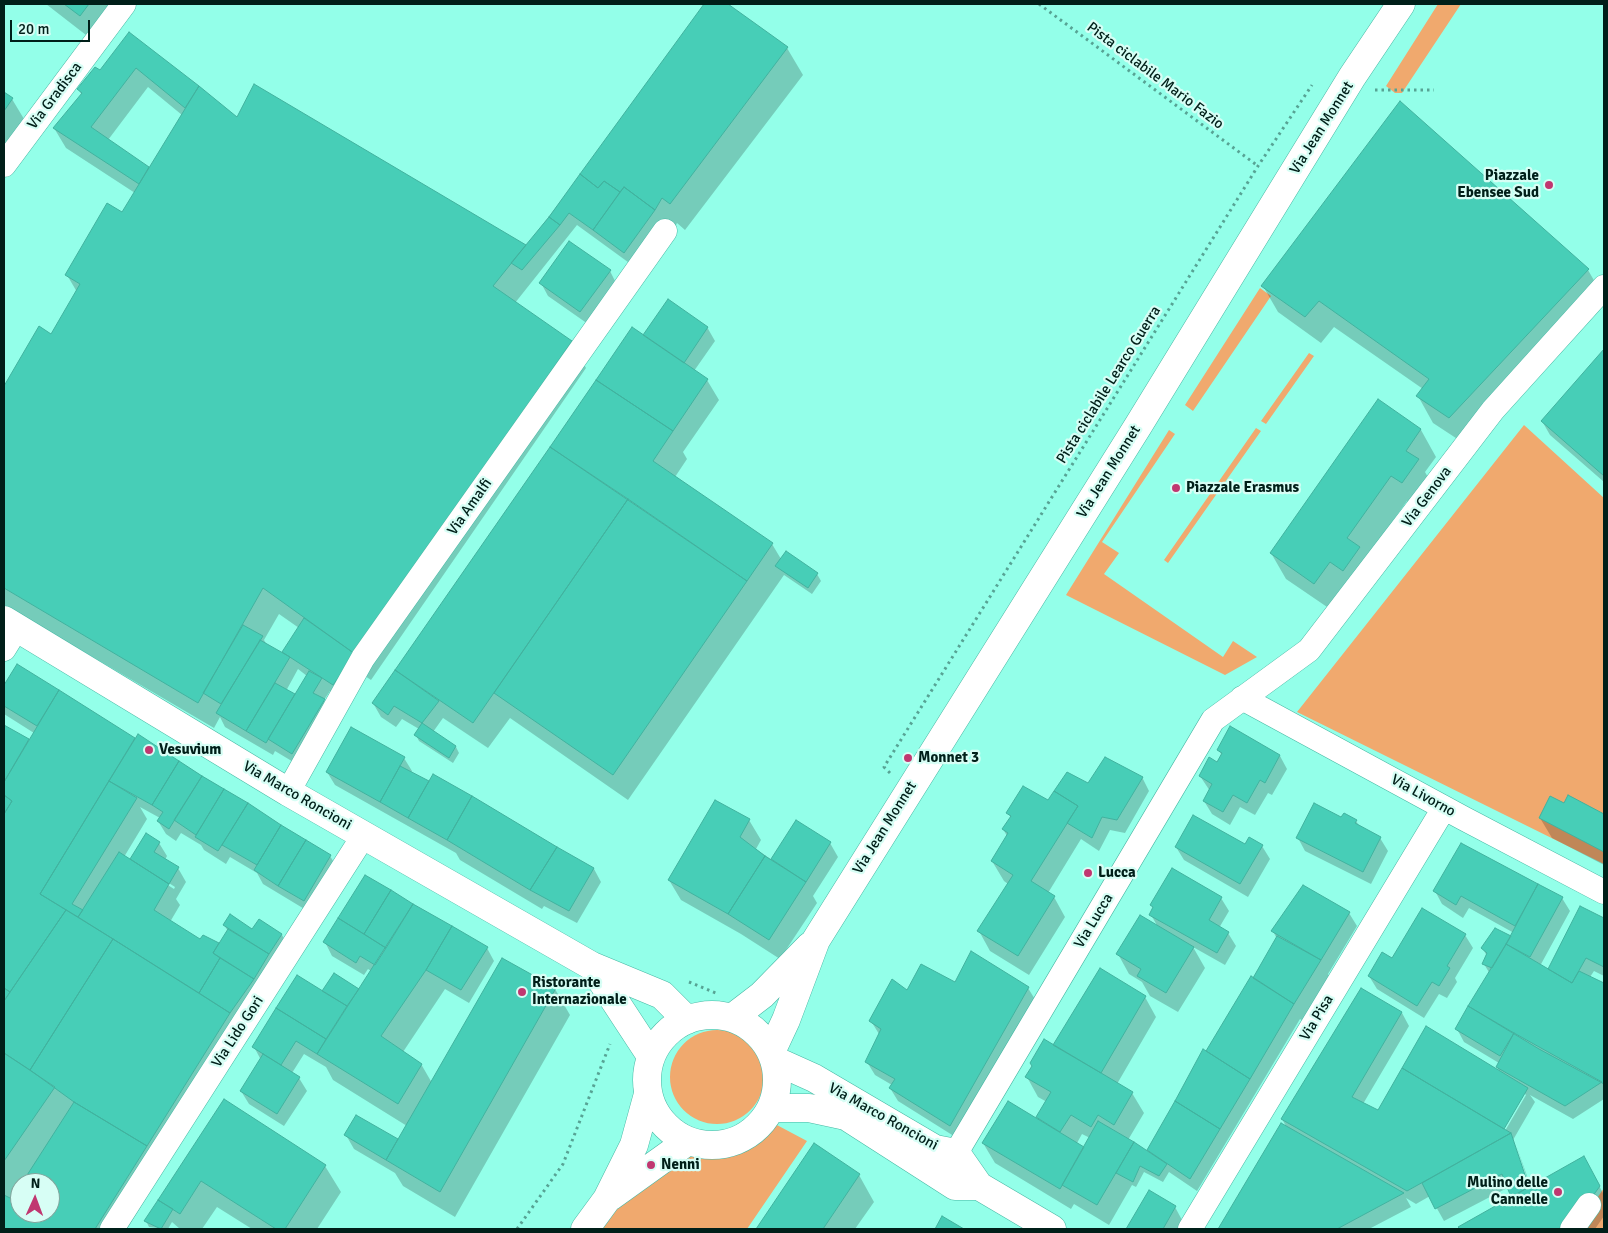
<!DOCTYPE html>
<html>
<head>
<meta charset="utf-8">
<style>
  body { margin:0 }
  #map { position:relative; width:1608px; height:1233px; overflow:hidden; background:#93ffe9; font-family:Signika,sans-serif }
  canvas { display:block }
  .frame { position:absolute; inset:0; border:5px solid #001f19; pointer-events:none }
  .north { position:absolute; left:10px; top:1173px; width:50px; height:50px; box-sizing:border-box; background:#d7fef5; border:1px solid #81a59d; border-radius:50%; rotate:2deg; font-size:14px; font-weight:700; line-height:20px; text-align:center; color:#001f19 }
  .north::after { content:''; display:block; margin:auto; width:18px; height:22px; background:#c03770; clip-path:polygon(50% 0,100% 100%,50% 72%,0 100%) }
  .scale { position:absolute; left:10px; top:20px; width:80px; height:22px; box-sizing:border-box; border:2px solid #001f19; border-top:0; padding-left:6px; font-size:15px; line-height:18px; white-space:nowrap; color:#001f19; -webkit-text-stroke:4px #d7fef5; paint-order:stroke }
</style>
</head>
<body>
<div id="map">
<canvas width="1608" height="1233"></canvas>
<div class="frame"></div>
<div class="north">N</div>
<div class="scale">20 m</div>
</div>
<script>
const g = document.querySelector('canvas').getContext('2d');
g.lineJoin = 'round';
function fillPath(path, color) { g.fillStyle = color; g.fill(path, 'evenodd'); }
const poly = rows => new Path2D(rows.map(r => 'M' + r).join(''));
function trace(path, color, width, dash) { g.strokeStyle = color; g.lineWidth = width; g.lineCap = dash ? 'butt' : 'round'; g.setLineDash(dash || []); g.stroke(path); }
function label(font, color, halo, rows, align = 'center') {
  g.font = font + ' Signika,sans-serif'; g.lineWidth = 4.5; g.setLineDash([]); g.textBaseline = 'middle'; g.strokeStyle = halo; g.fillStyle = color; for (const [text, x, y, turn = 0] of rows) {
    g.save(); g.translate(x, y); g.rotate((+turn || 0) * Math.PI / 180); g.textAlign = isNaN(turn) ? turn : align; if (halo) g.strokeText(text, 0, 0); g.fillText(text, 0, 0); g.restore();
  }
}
fillPath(poly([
  [1438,4,1461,4,1402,93,1395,93,1386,86],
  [1260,288,1271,296,1193,411,1185,405],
  [1309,353,1314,356,1266,424,1261,421],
  [1524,425,1604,498,1604,864,1297,712],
  [1256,428,1261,431,1168,563,1164,560],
  [1169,430,1175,434,1102,542,1119,553,1104,574,1223,657,1233,641,1257,657,1225,675,1066,595],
  '670 1077a47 47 0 1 1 94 0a47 47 0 1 1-94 0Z',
  [775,1124,807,1141,747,1229,598,1229,614,1208,685,1153,739,1149],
  [1604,1188,1604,1229,1577,1229,1591,1207]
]), '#f0a96e');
fillPath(poly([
  [46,4,125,4,95,42],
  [706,4,725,4,787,48,803,75,685,230,677,223,671,235,632,265,577,225,515,303,571,341,586,368,371,680,359,672,341,698,330,691,324,700,332,714,300,766,275,751,273,755,225,727,220,717,214,728,4,605,4,389,40,328,52,336,77,292,67,275,123,214,135,193,66,148,54,128,82,95,78,89,101,72,129,34,237,119,526,246,581,175],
  [148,87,182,115,150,169,108,140],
  [279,614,299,628,282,654,267,645,264,640],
  [298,669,307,676,295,696,286,691],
  [4,93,12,99,24,119,4,147],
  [1588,270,1603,296,1465,444,1433,423,1418,396,1423,389,1334,327,1321,343,1278,312,1263,286],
  [610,271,617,285,588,324,548,296,541,283],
  [707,327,715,341,694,371,707,380,719,400,683,452,687,459,675,477,772,544,781,559,817,574,821,581,812,594,784,575,628,800,510,718,488,748,443,718,433,732,456,747,459,753,453,763,419,741,416,735,419,729,402,719,396,727,381,717,373,703,597,381,644,337],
  [1604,351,1604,482,1550,435,1542,421],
  [1378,401,1421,430,1436,457,1425,472,1433,486,1417,509,1407,501,1330,609,1286,579,1271,553],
  [17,665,136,740,138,736,330,856,338,869,311,913,263,884,257,873,230,857,226,864,204,850,201,845,181,833,176,841,166,834,158,821,160,818,140,807,147,819,124,857,131,861,147,835,159,843,167,856,165,860,178,868,186,882,176,899,180,905,170,922,200,941,204,936,219,945,228,931,224,925,253,931,260,920,282,935,289,948,244,1040,127,1229,4,1229,4,727,29,741,34,733,4,714,4,688],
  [141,865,175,887,174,889,141,868],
  [20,1183,50,1183,50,1213,20,1213],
  [1218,750,1280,756,1287,769,1272,795,1268,793,1255,815,1240,807,1230,825,1212,814,1204,801,1210,791,1200,776,1217,763,1222,755],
  [404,758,412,771,411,773,594,869,601,882,577,923,544,906,542,909,460,860,456,853,335,785,327,772],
  [1142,777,1149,791,1125,833,1110,830,1099,851,1081,839,1048,893,1054,897,1065,917,1029,975,990,951,979,931,1008,884,1004,881,992,861,1007,836,1003,829,1011,818,1008,813,1048,802,1089,784],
  [1569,797,1604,816,1604,865,1552,838,1540,818,1564,805],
  [749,820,761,840,756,849,772,860,796,821,830,843,838,857,813,896,817,903,780,959,741,934,681,900,669,880],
  [1356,821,1360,827,1380,838,1388,851,1371,884,1305,851,1298,838],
  [1461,845,1562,898,1570,911,1540,966,1548,971,1581,908,1604,920,1604,976,1594,971,1590,977,1604,984,1604,1099,1573,1119,1530,1095,1535,1102,1513,1140,1525,1178,1527,1178,1516,1145,1531,1187,1595,1178,1604,1195,1604,1216,1595,1229,1461,1229,1460,1227,1513,1198,1509,1187,1444,1221,1430,1196,1416,1204,1406,1198,1411,1207,1369,1229,1219,1229,1281,1124,1287,1128,1282,1119,1361,989,1402,1013,1409,1026,1363,1104,1379,1112,1500,1073,1497,1067,1499,1063,1464,1042,1457,1029,1490,974,1484,964,1487,956,1483,949,1511,938,1514,933,1469,908,1463,918,1442,904,1435,891],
  [1524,1093,1526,1095,1502,1136,1500,1134],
  [1262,846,1270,859,1248,897,1184,860,1176,847],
  [365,876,487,948,494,961,469,1003,445,989,403,1052,421,1064,432,1083,555,989,570,1015,455,1217,403,1186,395,1173,354,1149,346,1135,357,1117,399,1141,407,1126,333,1080,326,1067,304,1054,292,1073,299,1078,307,1091,284,1126,249,1104,241,1091,261,1060,254,1047,323,992,359,991,371,971,368,969,364,975,332,956,325,942],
  [1221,898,1229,911,1219,928,1228,933,1236,946,1225,965,1193,947,1205,968,1178,1012,1150,996,1142,982,1129,974,1118,954,1158,927,1151,915,1154,909,1152,905],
  [1349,913,1357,926,1328,974,1332,981,1306,1023,1300,1019,1197,1191,1169,1172,1163,1182,1144,1172,1136,1187,1132,1185,1109,1225,1074,1204,1071,1209,995,1163,983,1143,1037,1119,1047,1102,1038,1097,1027,1077,1053,1046,1145,997,1156,1017,1117,1084,1132,1093,1144,1113,1128,1140,1151,1155,1148,1150,1277,939,1273,931],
  [1082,1134,1090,1138,1084,1148,1077,1143],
  [1465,935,1473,948,1455,978,1457,982,1447,998,1439,994,1424,1018,1377,989,1369,976,1392,960],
  [1028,988,1036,1001,957,1138,898,1101,890,1088,892,1085,875,1075,867,1062,879,1034,871,1021,907,992],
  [224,1100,325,1166,341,1192,317,1229,252,1229,217,1207,202,1229,180,1229,172,1222,168,1229,149,1227,146,1221],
  [814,1145,859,1175,874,1202,855,1229,758,1229],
  [1150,1192,1175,1207,1182,1220,1177,1229,1128,1229]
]), '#0003');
const building = poly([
  [64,4,89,4,80,16,64,4],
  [704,4,728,4,788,47,670,204,662,198,655,210,624,187,620,192,604,181,598,188,580,174,704,4],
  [129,32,199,86,185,108,136,68,91,127,149,167,139,184,53,128,82,93,77,89,95,67,100,70,129,32],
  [254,84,526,245,493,286,572,341,355,654,263,588,198,703,4,588,4,386,39,326,51,334,80,284,65,275,107,203,122,212,199,86,237,117,254,84],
  [4,92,13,98,4,111,4,92],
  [1400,101,1589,269,1449,418,1416,396,1429,379,1319,301,1305,317,1261,286,1400,101],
  [580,174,598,188,604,181,620,192,593,230,569,213,560,225,549,217,580,174],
  [624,187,655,210,624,253,593,230,624,187],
  [549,217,560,225,522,270,511,263,549,217],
  [569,241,611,270,580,312,539,283,569,241],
  [668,299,708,327,684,363,643,335,668,299],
  [632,327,708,379,673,431,596,380,632,327],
  [1604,349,1604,476,1541,421,1604,349],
  [596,380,673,431,653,461,773,543,747,581,550,447,596,380],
  [1378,399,1421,429,1406,451,1419,459,1402,483,1391,476,1347,538,1360,547,1343,571,1330,562,1314,584,1270,553,1378,399],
  [550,447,628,499,473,723,395,670,550,447],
  [628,499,747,581,613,775,494,693,628,499],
  [786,551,818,573,808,588,775,566,786,551],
  [304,618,355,654,333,685,282,652,304,618],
  [243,625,263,636,221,704,203,693,243,625],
  [260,640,290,657,246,731,216,713,260,640],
  [17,664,59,690,37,726,4,706,4,685,17,664],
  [395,670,439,701,422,723,394,706,388,715,372,703,395,670],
  [309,671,322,678,313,693,325,699,292,754,268,739,309,671],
  [275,683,295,694,266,743,246,731,275,683],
  [59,690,135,738,40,894,66,910,10,992,4,988,4,814,12,801,4,795,4,782,59,690],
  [422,723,456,746,449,758,414,735,422,723],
  [4,725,29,739,4,782,4,725],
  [1230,726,1280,755,1265,783,1260,780,1247,803,1233,795,1223,812,1203,801,1212,784,1199,776,1209,757,1217,762,1222,753,1217,750,1230,726],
  [351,727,405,757,380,802,326,772,351,727],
  [138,734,179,761,152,805,109,781,138,734],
  [1105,757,1143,777,1117,820,1102,817,1092,838,1067,823,1078,806,1054,791,1067,772,1088,783,1105,757],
  [179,761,202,776,169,829,157,821,163,812,152,805,179,761],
  [400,766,429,781,408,818,380,802,400,766],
  [433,774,472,796,447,840,408,818,433,774],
  [202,776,224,789,196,835,174,820,202,776],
  [109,781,137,798,72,904,83,910,78,917,40,894,109,781],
  [1023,786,1048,800,1054,791,1078,806,1031,881,1055,896,1018,956,977,931,1013,875,991,861,1008,833,1002,829,1011,816,1006,813,1023,786],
  [224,789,248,803,218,851,195,837,224,789],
  [4,795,12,801,4,814,4,795],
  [1568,795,1604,814,1604,852,1539,818,1550,796,1564,803,1568,795],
  [472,796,557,847,530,890,447,840,472,796],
  [715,800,750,819,740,837,765,856,728,914,668,880,715,800],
  [248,803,281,825,257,865,222,845,248,803],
  [1314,803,1341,817,1344,813,1357,820,1355,823,1381,837,1363,872,1296,838,1314,803],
  [1193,815,1245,844,1249,837,1263,845,1240,884,1175,847,1193,815],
  [796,820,831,842,806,882,771,859,796,820],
  [281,825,306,840,278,886,254,870,281,825],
  [146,833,160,842,154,852,179,867,169,884,130,859,146,833],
  [306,840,331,855,304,901,278,886,306,840],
  [1461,843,1538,884,1515,926,1461,896,1456,905,1433,891,1461,843],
  [557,847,594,868,569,911,530,890,557,847],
  [119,852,169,884,154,910,200,939,203,935,219,943,213,953,220,958,199,993,78,917,119,852],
  [765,856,806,882,769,940,728,914,765,856],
  [1172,868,1222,897,1209,920,1229,932,1217,953,1149,915,1153,907,1150,905,1172,868],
  [365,875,391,890,364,934,338,918,365,875],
  [1538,884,1563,897,1530,957,1506,944,1538,884],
  [1303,885,1350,912,1321,960,1271,931,1303,885],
  [391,890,413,904,386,948,364,934,391,890],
  [413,904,452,926,426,970,381,1036,422,1064,398,1104,317,1054,413,904],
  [1580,906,1604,918,1604,967,1586,958,1572,983,1548,969,1580,906],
  [1422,908,1466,934,1447,966,1450,968,1439,986,1432,982,1417,1006,1368,976,1382,952,1392,958,1422,908],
  [66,910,113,939,30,1070,4,1053,4,1001,66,910],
  [230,914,252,929,259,919,282,934,269,954,223,925,230,914],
  [1140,915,1194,947,1166,993,1137,976,1141,969,1116,954,1140,915],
  [338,918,386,948,375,965,360,956,356,963,323,942,338,918],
  [452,926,488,947,461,990,426,970,452,926],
  [1495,928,1511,936,1492,968,1482,964,1487,953,1481,948,1495,928],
  [228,929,269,954,254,979,213,953,228,929],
  [1277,936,1321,960,1294,1004,1253,978,1277,936],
  [113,939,230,1013,147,1146,74,1102,30,1070,113,939],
  [1506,944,1572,983,1579,971,1604,983,1604,1084,1539,1049,1468,1006,1506,944],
  [971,951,1029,987,950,1126,889,1088,895,1079,865,1062,881,1029,869,1021,892,979,907,990,921,964,955,982,971,951],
  [220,958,254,979,230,1013,199,993,220,958],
  [502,958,556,988,440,1192,386,1160,502,958],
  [1100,968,1146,996,1101,1073,1053,1045,1100,968],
  [334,973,359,989,347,1006,322,991,334,973],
  [297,975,347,1006,326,1039,276,1008,297,975],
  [1251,976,1294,1004,1250,1079,1206,1051,1251,976],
  [4,988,10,992,4,1001,4,988],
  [1361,988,1402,1012,1352,1097,1378,1110,1402,1068,1511,1133,1407,1191,1281,1119,1361,988],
  [1468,1006,1514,1033,1500,1056,1455,1029,1468,1006],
  [276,1008,326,1039,317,1054,296,1041,281,1065,252,1047,276,1008],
  [1426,1026,1528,1088,1504,1129,1402,1068,1426,1026],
  [1514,1033,1602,1082,1565,1106,1496,1067,1514,1033],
  [1044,1039,1133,1092,1114,1125,1098,1115,1091,1127,1071,1115,1060,1132,1036,1117,1051,1092,1025,1077,1032,1066,1030,1063,1044,1039],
  [1203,1049,1250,1079,1220,1129,1175,1101,1203,1049],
  [4,1053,55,1087,4,1161,4,1053],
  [263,1054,300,1077,277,1114,240,1091,263,1054],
  [224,1099,326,1165,285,1229,276,1229,201,1181,180,1214,158,1200,224,1099],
  [1008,1101,1084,1147,1060,1189,982,1143,1008,1101],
  [1175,1101,1220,1129,1190,1179,1147,1150,1175,1101],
  [74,1102,147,1146,95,1229,4,1229,4,1195,12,1199,20,1186,20,1213,50,1213,50,1183,22,1183,74,1102],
  [356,1115,398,1139,386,1160,344,1135,356,1115],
  [1098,1121,1134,1142,1097,1205,1062,1185,1098,1121],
  [1281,1123,1404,1193,1337,1229,1218,1229,1281,1123],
  [1511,1133,1529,1187,1511,1197,1502,1174,1435,1209,1422,1183,1511,1133],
  [1134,1142,1167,1164,1159,1176,1140,1166,1133,1182,1116,1173,1134,1142],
  [814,1143,860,1174,823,1229,756,1229,814,1143],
  [1584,1156,1600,1186,1569,1229,1460,1229,1458,1227,1584,1156],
  [1149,1190,1176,1206,1163,1229,1126,1229,1149,1190],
  [158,1200,173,1209,161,1229,144,1221,158,1200],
  [942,1216,964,1229,935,1229,942,1216]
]);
fillPath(building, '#47ceb7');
trace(building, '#41b29e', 1);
const street = poly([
  [4,165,124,4],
  [4,649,17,628],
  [1242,698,1463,818,1604,892],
  [288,792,363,658,665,231],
  [956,1153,1213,720,1309,650,1493,410,1604,287],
  [112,1229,364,835],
  [1190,1229,1444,808],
  [1572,1229,1589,1205]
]);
const secondary = poly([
  [4,620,288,792,592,966,662,995,687,1020],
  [592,966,651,1056],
  '647 1080a65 65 0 1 1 130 0a65 65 0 1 1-130 0Z',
  [732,1018,762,995,810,946],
  [771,1052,786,1020,816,940,1138,426,1352,77,1401,4],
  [774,1060,814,1078,935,1149,956,1153,979,1186],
  [771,1108,809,1108,846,1116,955,1186,979,1186,1052,1229],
  [610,1197,688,1141],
  [585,1229,607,1199,634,1145,648,1094]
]);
trace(street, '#47b7a3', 25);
trace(secondary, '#47b7a3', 29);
trace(poly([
  [1039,4,1258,166],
  [1375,90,1434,90],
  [890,773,884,767,1258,166,1312,85],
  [689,982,718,994],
  [517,1229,563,1164,610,1044]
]), '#57a394', 3, [2.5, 4]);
trace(street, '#fff', 24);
trace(secondary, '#fff', 28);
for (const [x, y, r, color] of [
  [1549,185,5,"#c03770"],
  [1176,488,5,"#c03770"],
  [149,750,5,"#c03770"],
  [908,758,5,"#c03770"],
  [1088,873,5,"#c03770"],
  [522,992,5,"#c03770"],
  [651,1165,5,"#c03770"],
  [1558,1192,5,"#c03770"]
]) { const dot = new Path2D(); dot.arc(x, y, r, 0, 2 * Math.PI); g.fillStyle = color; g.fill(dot); trace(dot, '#d7fef5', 2); }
label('15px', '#001f19', '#d7fef5', [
  ["Pista ciclabile Mario Fazio",1155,76,37],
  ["Via Gradisca",55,96,-53],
  ["Via Jean Monnet",1322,128,-58],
  ["Pista ciclabile Learco Guerra",1109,385,-58],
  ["Via Jean Monnet",1109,472,-58],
  ["Via Genova",1427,497,-53],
  ["Via Amalfi",470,507,-55],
  ["Via Marco Roncioni",297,796,30],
  ["Via Livorno",1423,796,29],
  ["Via Jean Monnet",885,828,-58],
  ["Via Lucca",1094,921,-59],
  ["Via Pisa",1317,1018,-59],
  ["Via Lido Gori",238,1032,-57],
  ["Via Marco Roncioni",883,1117,29]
]);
label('bold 15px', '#001f19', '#d7fef5', [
  ["Piazzale",1539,176,"right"],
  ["Ebensee Sud",1539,193,"right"],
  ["Piazzale Erasmus",1186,488],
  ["Vesuvium",159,750],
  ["Monnet 3",918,758],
  ["Lucca",1098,873],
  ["Ristorante",532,983],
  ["Internazionale",532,1000],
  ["Nenni",661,1165],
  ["Mulino delle",1548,1183,"right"],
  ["Cannelle",1548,1200,"right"]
], 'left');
</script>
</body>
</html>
